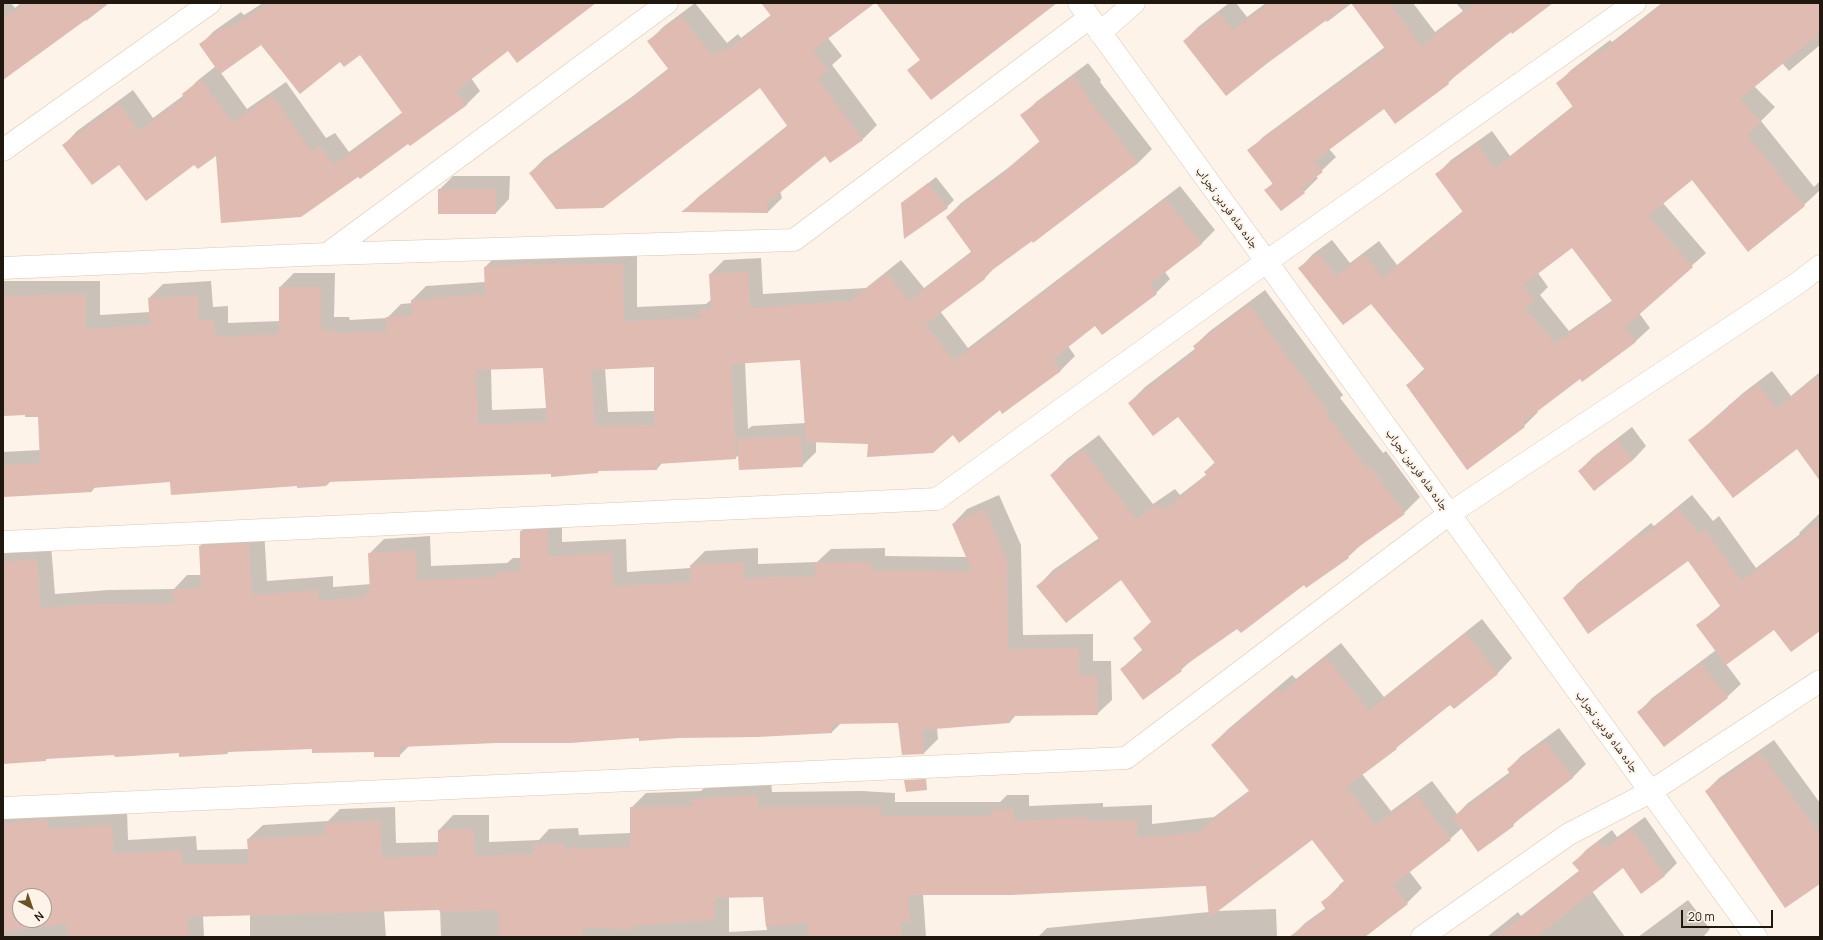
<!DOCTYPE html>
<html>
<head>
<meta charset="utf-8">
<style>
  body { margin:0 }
  #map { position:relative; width:1823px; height:940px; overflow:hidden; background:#fdf3e8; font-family:Manrope,sans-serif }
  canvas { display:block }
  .frame { position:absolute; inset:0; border:4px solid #20180e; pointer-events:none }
  .north { position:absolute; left:12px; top:888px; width:40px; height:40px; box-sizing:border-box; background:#fdf3e8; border:1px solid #a59b91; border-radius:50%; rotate:140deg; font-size:11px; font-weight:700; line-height:16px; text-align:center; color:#20180e }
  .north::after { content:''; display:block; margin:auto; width:14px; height:18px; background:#6b5324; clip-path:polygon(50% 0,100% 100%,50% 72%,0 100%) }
  .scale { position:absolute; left:1681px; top:910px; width:92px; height:18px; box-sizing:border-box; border:2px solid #20180e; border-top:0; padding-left:5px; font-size:12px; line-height:14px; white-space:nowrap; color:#20180e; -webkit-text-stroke:3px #fdf3e8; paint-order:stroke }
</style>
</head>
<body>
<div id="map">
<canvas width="1823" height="940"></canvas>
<div class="frame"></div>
<div class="north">N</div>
<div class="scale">20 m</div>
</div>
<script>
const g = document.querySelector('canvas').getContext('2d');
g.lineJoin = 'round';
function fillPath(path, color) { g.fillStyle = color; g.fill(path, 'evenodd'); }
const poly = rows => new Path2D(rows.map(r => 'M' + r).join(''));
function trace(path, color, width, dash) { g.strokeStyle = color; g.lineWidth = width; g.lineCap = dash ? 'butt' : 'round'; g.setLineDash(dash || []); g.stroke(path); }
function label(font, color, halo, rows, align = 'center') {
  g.font = font + ' Manrope,"Noto Naskh Arabic",sans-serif'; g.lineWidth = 4; g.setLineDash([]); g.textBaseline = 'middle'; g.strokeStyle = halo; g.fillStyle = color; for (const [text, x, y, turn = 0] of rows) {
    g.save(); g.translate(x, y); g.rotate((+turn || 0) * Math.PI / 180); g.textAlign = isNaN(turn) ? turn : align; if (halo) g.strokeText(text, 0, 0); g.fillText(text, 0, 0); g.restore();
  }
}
fillPath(poly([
  [3,3,11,3,15,8,21,3,109,3,86,21,85,19,3,76],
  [263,3,589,3,508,49,471,78,480,91,466,105,358,175,217,154,195,163,119,163,64,145,77,131,133,90,153,118,184,95,197,81,216,66,201,44,214,31,241,12,244,15],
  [262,44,341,60,361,54,403,112,349,152,335,133,326,138,286,82,247,109,221,73],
  [695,3,727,43,738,34,741,38,771,15,781,3,874,3,828,38,842,56,832,65,877,125,863,139,830,162,825,155,780,191,782,198,768,212,684,211,697,198,788,125,760,87,530,173,544,159,633,96,669,68,649,41,663,27],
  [1229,3,1236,3,1247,17,1266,3,1352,3,1327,22,1326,20,1184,41,1198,27],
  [1353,3,1413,3,1435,32,1463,11,1456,3,1551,3,1512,31,1462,69,1448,83,1384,108,1329,149,1336,157,1316,176,1318,178,1304,192,1266,190,1273,183,1249,151,1263,137,1385,47],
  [1662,3,1820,3,1820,45,1789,71,1782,63,1754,86,1775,107,1761,121,1814,187,1820,181,1820,193,1819,191,1804,205,1748,251,1693,179,1663,203,1706,253,1639,313,1650,328,1636,341,1582,380,1580,377,1537,411,1538,412,1524,426,1467,468,1407,385,1425,368,1371,302,1300,268,1313,254,1332,240,1350,263,1379,241,1397,265,1463,211,1437,174,1451,160,1492,131,1510,156,1573,106,1557,84,1571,70,1610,40,1612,42],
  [1572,247,1613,300,1569,331,1540,295,1548,287,1538,273],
  [1088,63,1101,80,1100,82,1152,149,1138,163,998,264,985,278,940,311,968,348,1180,186,1215,230,1201,244,1165,272,1170,279,1156,293,1095,324,1068,346,1075,356,1061,370,1003,413,1000,409,953,434,869,443,816,441,816,452,802,466,739,455,735,458,663,462,657,469,599,470,598,472,552,473,331,481,326,486,298,487,298,485,171,481,96,486,92,491,3,496,3,452,41,450,39,416,26,414,3,415,3,281,100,281,100,315,150,312,149,298,163,284,211,281,213,307,228,306,228,323,280,321,280,287,294,273,335,273,334,317,349,317,350,320,387,318,401,304,413,303,412,300,426,286,485,282,485,267,499,253,637,250,637,307,706,304,712,299,710,274,724,260,761,258,763,294,866,288,901,260,924,288,972,251,947,217,961,203,1008,168,1040,141,1022,116,1036,102],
  [801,359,806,423,752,426,748,429,745,362],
  [655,366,655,411,608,412,605,368],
  [544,367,547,408,492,410,491,369],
  [453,176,510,176,509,199,496,213,439,190],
  [936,177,954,200,947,207,902,204],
  [1265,290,1343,395,1340,398,1383,453,1386,451,1420,497,1404,513,1362,544,1348,557,1238,627,1193,659,1181,670,1121,669,1143,649,1134,638,1152,621,1121,578,1038,586,1053,570,1099,538,1051,475,1067,459,1099,435,1153,504,1175,489,1180,495,1207,474,1205,472,1216,461,1179,415,1129,403,1145,387,1196,348,1194,346,1210,331],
  [1772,371,1791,396,1820,372,1820,479,1797,447,1690,440,1743,393],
  [1632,427,1646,446,1633,460,1579,471,1593,457],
  [999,495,1021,545,1023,635,1093,634,1093,661,1111,661,1112,700,1097,714,1016,715,1010,722,937,728,938,739,923,754,899,722,841,723,832,732,757,736,639,737,409,746,399,756,375,751,313,748,230,751,227,753,180,752,48,757,45,760,3,763,3,549,51,545,55,594,109,590,174,589,187,575,201,575,200,546,214,531,264,529,267,581,333,576,333,587,371,584,369,554,384,539,430,536,431,566,507,563,513,558,521,558,521,531,536,517,562,515,562,542,626,539,627,572,691,568,691,565,705,551,758,548,758,564,817,562,831,549,885,548,885,556,967,557,953,524,967,509],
  [1692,495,1713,521,1719,516,1756,568,1800,534,1799,533,1820,513,1820,630,1775,628,1726,664,1741,684,1727,697,1639,712,1652,698,1716,650,1698,625,1721,605,1689,559,1564,598,1577,584,1651,523,1654,526],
  [1482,619,1512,658,1498,673,1454,707,1450,703,1362,774,1391,811,1432,781,1457,814,1468,803,1510,772,1508,769,1521,756,1559,728,1586,764,1573,777,1526,812,1513,825,1462,828,1450,839,1409,871,1422,888,1407,903,1362,937,1291,937,1305,923,1326,908,1322,903,1345,880,1312,839,1216,911,1276,909,1277,937,1038,937,1047,928,1209,912,1207,885,923,894,926,937,441,937,440,909,384,911,386,937,250,937,250,915,203,916,204,937,3,937,3,811,127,810,128,840,196,836,197,850,249,849,248,839,263,825,328,821,340,809,395,807,396,843,439,842,439,830,453,815,489,815,489,842,539,840,549,829,578,828,579,835,631,833,631,808,646,793,701,791,708,784,771,781,772,792,862,791,895,793,895,802,1000,802,1007,795,1029,795,1029,806,1103,803,1103,807,1152,805,1152,824,1214,817,1250,790,1212,745,1227,730,1292,675,1296,679,1341,643,1384,697],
  [20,896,44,896,44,920,20,920],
  [729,896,764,896,767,930,729,932],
  [1774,740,1820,803,1820,883,1706,791,1719,778],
  [1645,817,1677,863,1665,875,1641,892,1623,867,1592,891,1625,937,1487,937,1518,912,1521,916,1580,870,1574,863,1586,850,1612,830,1617,837],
  [1688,900,1710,929,1703,937,1638,937]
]), '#0003');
fillPath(poly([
  [26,3,109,3,3,80,3,19],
  [270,3,596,3,517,63,508,51,456,91,467,105,410,146,408,144,360,179,358,177,301,217,221,223,216,156,198,169,194,165,146,201,119,165,92,185,62,145,119,104,139,131,184,98,182,94,201,79,233,123,272,95,312,152,320,146,334,165,393,123,392,121,403,114,360,55,344,67,340,62,300,94,261,45,220,74,199,44,227,25,229,28],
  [761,3,875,3,813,50,828,71,818,79,863,140,830,163,825,156,766,204,768,213,681,212,788,127,760,88,603,208,556,209,529,173,617,110,669,70,647,41,681,16,713,56,724,48,726,51,772,17],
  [876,3,1057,3,931,100,907,70,920,60],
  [1270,3,1350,3,1269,62,1226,96,1183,41,1219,13,1233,30],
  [1351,3,1389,3,1421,46,1475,3,1553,3,1512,34,1511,32,1448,82,1449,84,1395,124,1384,109,1314,161,1323,172,1301,188,1305,193,1281,211,1264,190,1273,184,1247,150,1386,50],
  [1664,3,1820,3,1820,33,1740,99,1761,122,1747,135,1805,206,1748,252,1692,180,1648,216,1693,267,1625,327,1636,342,1582,382,1580,379,1522,423,1525,427,1467,470,1406,385,1426,371,1371,304,1343,325,1298,268,1318,253,1336,276,1364,254,1383,278,1463,212,1435,174,1478,144,1495,169,1573,107,1556,83,1596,53,1598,55],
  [1572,248,1613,302,1555,344,1525,308,1535,301,1523,285],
  [1074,76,1088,95,1086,96,1138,163,1033,243,1032,241,984,276,985,279,925,324,954,361,1020,312,1019,311,1166,199,1202,244,1150,284,1157,294,1102,335,1095,326,1053,359,1061,371,1002,414,1000,410,959,443,953,435,933,453,867,457,868,444,806,442,800,360,731,364,736,459,657,464,657,470,598,471,598,473,551,477,551,474,326,482,326,486,297,488,297,486,171,495,170,482,92,488,92,492,3,497,3,465,40,463,38,417,25,417,25,415,3,416,3,296,86,294,86,329,150,325,148,298,198,295,199,320,214,320,215,337,279,334,279,287,321,287,321,331,336,330,336,333,387,331,386,317,412,316,411,300,485,294,484,267,529,264,623,264,624,321,700,318,700,309,711,309,709,274,748,271,750,308,851,301,887,273,909,301,972,253,946,217,993,182,1040,142,1020,115],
  [654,367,654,425,595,426,591,370],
  [543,368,547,422,478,424,476,370],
  [928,183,948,208,904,239,901,203],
  [438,189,496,189,496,214,438,214],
  [1249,305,1328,411,1325,413,1367,468,1370,466,1405,514,1347,555,1349,558,1306,588,1304,585,1241,633,1237,629,1180,669,1182,671,1143,700,1120,669,1144,652,1133,638,1152,623,1121,580,1066,623,1036,586,1100,540,1050,475,1083,450,1136,519,1159,504,1164,510,1207,476,1204,472,1215,463,1178,417,1153,436,1128,403,1196,351,1193,346],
  [1820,374,1820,481,1797,449,1733,498,1688,440,1729,408,1728,406,1758,384,1777,409],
  [801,436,803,467,739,470,737,439],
  [1617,440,1633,460,1594,491,1578,471],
  [1678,508,1699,534,1705,529,1742,581,1820,522,1820,631,1791,652,1774,630,1726,665,1696,625,1721,607,1688,561,1588,634,1563,598,1637,535,1640,539],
  [984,509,1007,560,1008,649,1079,648,1079,675,1097,675,1098,715,1010,716,1010,723,922,730,924,754,902,755,898,723,832,724,832,733,758,737,679,738,639,741,639,738,570,743,496,743,400,747,400,757,374,757,374,752,312,753,312,749,227,752,228,754,179,757,179,753,115,757,114,755,46,759,46,761,3,764,3,562,37,559,41,608,94,604,173,603,172,589,201,588,199,546,249,543,252,595,318,590,319,601,366,597,366,592,370,592,368,553,416,550,417,580,497,577,497,572,520,572,520,531,548,529,548,556,612,553,613,586,691,582,690,565,743,562,744,578,815,576,815,563,871,562,871,570,972,571,952,524],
  [1466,633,1498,674,1454,709,1450,705,1396,748,1397,749,1346,787,1376,825,1417,795,1451,840,1393,885,1408,904,1365,937,1289,937,1326,910,1321,902,1341,888,1339,885,1344,881,1312,840,1209,918,1206,886,1011,895,908,895,910,922,901,922,902,937,807,937,807,923,766,927,763,897,715,898,715,920,633,926,633,930,583,927,582,937,499,937,499,910,440,912,439,910,188,917,189,937,68,937,67,924,3,932,3,824,46,819,48,829,112,825,114,854,182,850,182,864,249,864,247,839,325,835,325,823,380,821,382,858,438,855,438,830,474,829,475,856,533,854,533,844,564,843,564,849,630,847,630,807,692,806,692,799,757,795,758,807,847,806,881,807,881,816,991,816,991,810,1014,809,1014,821,1088,817,1089,821,1137,820,1138,838,1198,832,1250,792,1211,745,1277,689,1281,693,1326,657,1369,711],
  [20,896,44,896,44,920,20,920],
  [1701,663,1728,698,1664,747,1637,712],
  [1545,741,1573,778,1513,824,1514,826,1478,852,1453,817,1511,775,1507,769],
  [1760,753,1820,834,1820,884,1785,908,1705,791],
  [926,779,927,790,906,792,904,780],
  [1632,829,1665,876,1641,894,1623,868,1536,937,1496,937,1580,872,1572,863,1598,842,1604,849]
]), '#dfbbb2');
const street = poly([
  [1079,3,1756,937],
  [1100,33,1134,3],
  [3,150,210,3],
  [327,254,667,3],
  [3,268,327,254,794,240,1089,18],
  [3,542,937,499,1266,262,1635,3],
  [3,808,1126,758,1449,514,1798,283,1820,266],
  [1422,937,1569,834,1650,792,1820,681]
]);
trace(street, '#dcc6ab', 23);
trace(street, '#fff', 22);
label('12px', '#20180e', '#fdf3e8', [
  ["جاده شاه فردین نجراب",1227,208,54],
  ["جاده شاه فردین نجراب",1417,470,54],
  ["جاده شاه فردین نجراب",1607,732,54]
]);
</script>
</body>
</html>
